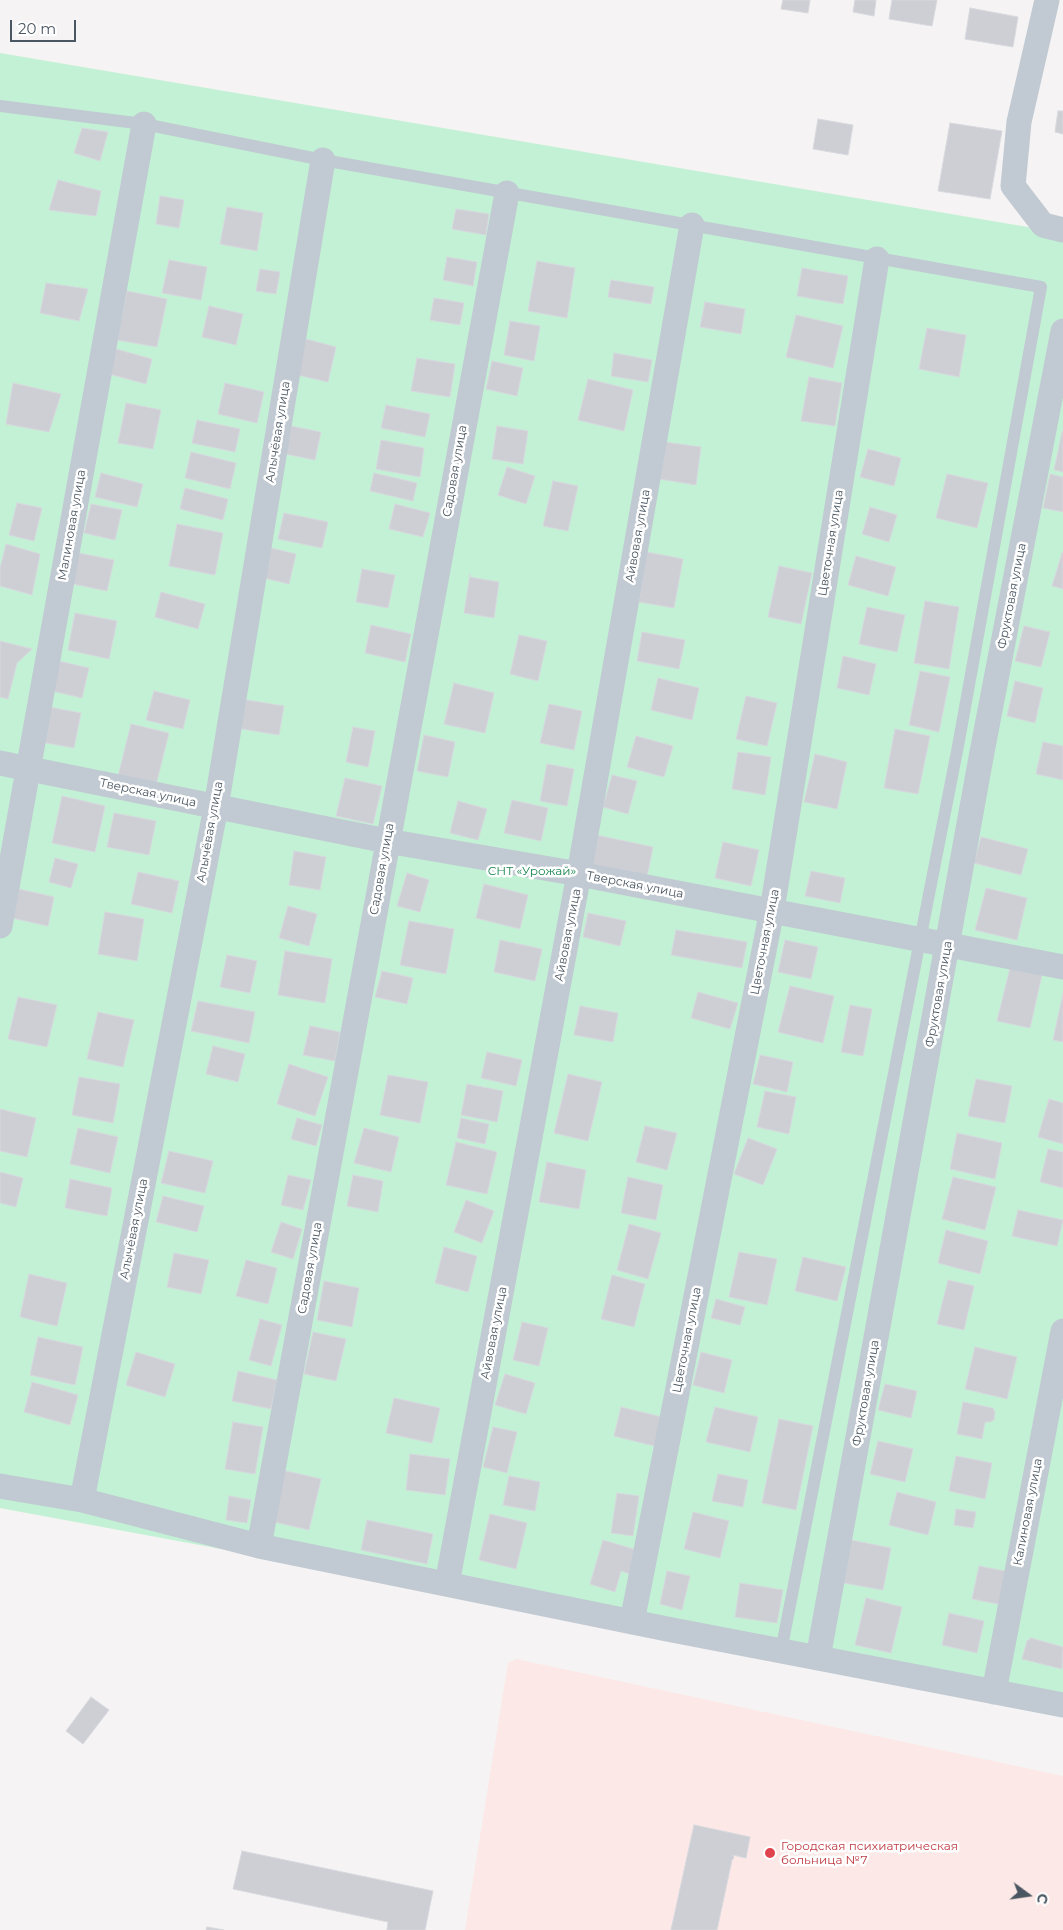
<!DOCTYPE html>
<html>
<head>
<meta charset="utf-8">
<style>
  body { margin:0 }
  #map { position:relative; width:1063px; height:1930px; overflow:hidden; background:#f5f3f3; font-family:Montserrat,sans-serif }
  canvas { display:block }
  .north { position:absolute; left:1003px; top:1870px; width:50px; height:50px; -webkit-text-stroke:4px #fff; paint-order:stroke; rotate:104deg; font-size:14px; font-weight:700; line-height:20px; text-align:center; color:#4a5661 }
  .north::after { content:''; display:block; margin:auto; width:18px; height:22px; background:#4a5661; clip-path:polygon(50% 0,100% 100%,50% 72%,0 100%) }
  .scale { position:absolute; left:10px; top:20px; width:66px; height:22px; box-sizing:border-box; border:2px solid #4a5661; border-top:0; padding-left:6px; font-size:15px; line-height:18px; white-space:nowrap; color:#4a5661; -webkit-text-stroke:4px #fff; paint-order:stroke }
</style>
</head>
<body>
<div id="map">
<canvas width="1063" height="1930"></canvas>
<div class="north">С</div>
<div class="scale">20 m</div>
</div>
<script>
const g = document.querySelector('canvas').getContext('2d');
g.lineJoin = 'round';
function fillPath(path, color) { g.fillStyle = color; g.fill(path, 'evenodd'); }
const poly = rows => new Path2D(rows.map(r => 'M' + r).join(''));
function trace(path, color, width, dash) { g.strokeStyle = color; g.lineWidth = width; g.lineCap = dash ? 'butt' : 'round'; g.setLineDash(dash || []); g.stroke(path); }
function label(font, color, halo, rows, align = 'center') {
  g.font = font + ' Montserrat,sans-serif'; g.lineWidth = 5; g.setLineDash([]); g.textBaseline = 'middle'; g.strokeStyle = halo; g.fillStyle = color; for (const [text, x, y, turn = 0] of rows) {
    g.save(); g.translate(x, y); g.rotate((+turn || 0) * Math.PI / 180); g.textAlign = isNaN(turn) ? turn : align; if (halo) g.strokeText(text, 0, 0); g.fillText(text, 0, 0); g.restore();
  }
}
fillPath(poly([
  [516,1659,1063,1776,1063,1930,465,1930,508,1663]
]), '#fce8e6');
fillPath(poly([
  [0,53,1063,233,1063,1705,0,1508]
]), '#c3f1d5');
const building = poly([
  [783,0,810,0,808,13,781,9,783,0],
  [855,0,876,0,874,16,853,12,855,0],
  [892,0,937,0,932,26,889,19,892,0],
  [970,8,1018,17,1013,47,965,39,970,8],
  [1058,111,1063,111,1063,134,1055,132,1058,111],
  [818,119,853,125,848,155,813,149,818,119],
  [950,123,1002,131,990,199,938,191,950,123],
  [82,128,108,132,100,161,74,153,82,128],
  [58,180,101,191,96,216,49,210,58,180],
  [160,196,184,200,179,228,156,224,160,196],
  [227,207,263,213,257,251,220,244,227,207],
  [456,209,489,214,486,235,452,229,456,209],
  [447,257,477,262,473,286,443,280,447,257],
  [169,260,207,267,201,300,162,293,169,260],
  [537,261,575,268,567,318,528,311,537,261],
  [802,268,848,276,843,304,797,296,802,268],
  [260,269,280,272,276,294,256,291,260,269],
  [611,280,654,287,651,304,608,297,611,280],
  [46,283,88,289,79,321,40,313,46,283],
  [127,291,167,299,157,347,117,340,127,291],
  [434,298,464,303,460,325,430,320,434,298],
  [705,302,745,309,741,334,700,327,705,302],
  [209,306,243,314,236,345,202,337,209,306],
  [796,315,843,326,833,368,786,357,796,315],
  [510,321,540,326,534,361,504,355,510,321],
  [927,328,966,335,959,377,919,369,927,328],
  [306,339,336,347,328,382,297,375,306,339],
  [116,349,152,359,146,384,109,374,116,349],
  [614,353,652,360,648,382,611,376,614,353],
  [417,358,455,364,450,397,411,391,417,358],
  [492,361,523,368,517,396,486,389,492,361],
  [809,377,842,383,835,426,801,421,809,377],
  [588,379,633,390,624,431,578,420,588,379],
  [13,383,61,394,49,432,6,424,13,383],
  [225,383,264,392,257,423,218,414,225,383],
  [126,403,161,410,153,449,118,443,126,403],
  [386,405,430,414,425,437,381,428,386,405],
  [197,420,240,429,235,452,192,443,197,420],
  [291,426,321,432,315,460,285,454,291,426],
  [497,426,528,431,523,464,492,459,497,426],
  [1062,432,1063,432,1063,472,1054,470,1062,432],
  [381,440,424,448,420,477,376,469,381,440],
  [665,442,701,447,696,485,659,479,665,442],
  [868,449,901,458,894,486,860,477,868,449],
  [191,452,236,463,230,489,185,478,191,452],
  [507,467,535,476,526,504,498,495,507,467],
  [101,473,143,484,137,507,95,497,101,473],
  [374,473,417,483,413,501,370,491,374,473],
  [947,474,988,483,977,528,936,518,947,474],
  [1050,474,1063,477,1063,512,1043,508,1050,474],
  [553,481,578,486,568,531,543,526,553,481],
  [185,488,228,499,223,520,180,509,185,488],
  [17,503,42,508,34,541,9,535,17,503],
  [91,504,122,510,115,540,84,533,91,504],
  [395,504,430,513,423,537,389,529,395,504],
  [870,507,897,515,889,542,862,534,870,507],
  [284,513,328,522,322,548,278,539,284,513],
  [177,524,223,533,215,575,169,566,177,524],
  [6,544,40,554,32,595,0,586,0,568,6,544],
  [271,548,296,554,289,584,264,578,271,548],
  [647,552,683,559,674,608,639,602,647,552],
  [79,553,114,560,107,591,73,584,79,553],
  [1062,553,1063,553,1063,589,1052,586,1062,553],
  [856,556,896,567,888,596,848,585,856,556],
  [779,566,812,573,801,624,768,617,779,566],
  [362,569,395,575,388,608,356,602,362,569],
  [470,574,469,577,499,582,494,618,464,613,470,574],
  [161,592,205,604,198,629,155,617,161,592],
  [925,601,959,607,949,669,914,663,925,601],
  [867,607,905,615,897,652,859,644,867,607],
  [75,613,117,621,109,659,68,650,75,613],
  [371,625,411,634,405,662,365,653,371,625],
  [1024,626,1050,632,1041,667,1015,661,1024,626],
  [642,632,685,640,679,669,637,661,642,632],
  [519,635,547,641,538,681,510,674,519,635],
  [0,641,32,649,17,663,8,699,0,697,0,641],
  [843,656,876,664,869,695,837,688,843,656],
  [59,661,89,668,82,698,52,691,59,661],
  [920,671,950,677,939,732,909,725,920,671],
  [658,678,699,688,692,720,651,710,658,678],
  [1015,681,1043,688,1035,723,1007,716,1015,681],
  [454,683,494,693,485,733,444,724,454,683],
  [154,691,190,700,183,729,146,720,154,691],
  [746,696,777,703,767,746,736,739,746,696],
  [241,699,284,706,279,735,236,728,241,699],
  [549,704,582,711,574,750,540,743,549,704],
  [49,707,81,713,74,748,41,742,49,707],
  [131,724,169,733,156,785,118,776,131,724],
  [353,727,375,731,368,767,346,762,353,727],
  [895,729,930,736,918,794,884,788,895,729],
  [424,735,455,742,448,777,417,771,424,735],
  [636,736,673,746,664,777,627,767,636,736],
  [1043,742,1063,746,1063,780,1036,774,1043,742],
  [738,752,771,757,765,795,732,789,738,752],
  [815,754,847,762,837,809,804,802,815,754],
  [547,764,574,769,567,806,540,801,547,764],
  [612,775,637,781,628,814,603,807,612,775],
  [345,778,382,786,373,824,336,816,345,778],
  [62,796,105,806,95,852,52,843,62,796],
  [512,800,548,808,541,841,504,833,512,800],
  [458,801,487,809,478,840,450,833,458,801],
  [114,813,156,821,149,855,107,847,114,813],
  [596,835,653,847,647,877,590,865,596,835],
  [981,837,1028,849,1021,875,974,863,981,837],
  [723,842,759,850,751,886,715,878,723,842],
  [294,851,326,857,320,890,289,885,294,851],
  [55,858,78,864,71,888,49,882,55,858],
  [811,871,845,878,840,903,805,896,811,871],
  [138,872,179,881,172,913,131,904,138,872],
  [407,873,429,880,420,912,397,906,407,873],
  [484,884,528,895,520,929,476,918,484,884],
  [986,888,1027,898,1017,940,975,930,986,888],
  [19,889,54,897,48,926,12,918,19,889],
  [288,906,317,914,309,946,279,938,288,906],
  [105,912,144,919,137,961,98,954,105,912],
  [588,913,626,921,620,946,583,937,588,913],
  [409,921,454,929,446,974,400,965,409,921],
  [676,930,747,942,742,968,671,955,676,930],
  [500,940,542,949,535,981,494,972,500,940],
  [785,940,818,947,811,979,778,972,785,940],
  [285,951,332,959,325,1003,278,995,285,951],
  [227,955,257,961,250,993,220,987,227,955],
  [1010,968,1042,975,1030,1028,997,1021,1010,968],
  [382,971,413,978,407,1004,375,997,382,971],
  [790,986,834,996,823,1043,778,1032,790,986],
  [698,992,738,1003,730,1029,691,1018,698,992],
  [1063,993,1063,1042,1053,1040,1063,993],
  [18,997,57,1005,47,1047,8,1039,18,997],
  [198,1001,255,1012,249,1043,191,1031,198,1001],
  [850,1005,872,1009,863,1056,841,1052,850,1005],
  [580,1006,618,1013,613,1042,574,1035,580,1006],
  [98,1012,134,1020,123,1067,87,1059,98,1012],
  [310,1026,340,1032,335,1061,303,1055,310,1026],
  [213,1046,245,1054,238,1082,206,1074,213,1046],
  [487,1052,522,1060,516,1086,481,1078,487,1052],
  [760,1055,793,1062,787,1092,753,1084,760,1055],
  [289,1064,328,1077,315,1116,277,1104,289,1064],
  [568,1074,602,1082,588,1141,554,1133,568,1074],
  [388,1075,428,1082,420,1123,380,1115,388,1075],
  [79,1077,120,1084,113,1123,72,1115,79,1077],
  [976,1079,1012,1086,1005,1123,968,1116,976,1079],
  [467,1084,503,1091,497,1122,461,1115,467,1084],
  [765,1091,796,1097,789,1134,757,1127,765,1091],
  [1049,1099,1063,1103,1063,1144,1038,1137,1049,1099],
  [0,1109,36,1118,27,1157,0,1151,0,1109],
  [297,1118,322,1125,316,1146,291,1139,297,1118],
  [461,1118,489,1124,485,1144,457,1138,461,1118],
  [645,1126,677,1133,667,1170,636,1162,645,1126],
  [78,1128,118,1137,110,1173,70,1164,78,1128],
  [364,1128,399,1137,391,1172,354,1163,364,1128],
  [957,1133,1002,1143,995,1179,950,1169,957,1133],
  [748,1138,777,1149,763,1185,734,1174,748,1138],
  [456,1142,497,1152,487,1194,446,1185,456,1142],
  [1048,1149,1063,1152,1063,1188,1040,1182,1048,1149],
  [169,1151,213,1161,205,1193,161,1183,169,1151],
  [547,1162,586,1170,579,1209,539,1202,547,1162],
  [0,1172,23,1178,16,1207,0,1203,0,1172],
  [288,1175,311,1180,303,1210,281,1205,288,1175],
  [353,1175,383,1181,378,1212,347,1206,353,1175],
  [628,1177,663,1185,656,1220,621,1213,628,1177],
  [953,1177,996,1187,985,1230,942,1219,953,1177],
  [70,1179,112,1188,107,1216,65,1208,70,1179],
  [163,1196,204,1206,197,1232,156,1222,163,1196],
  [466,1200,494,1211,482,1243,454,1232,466,1200],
  [1018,1210,1063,1220,1057,1246,1012,1236,1018,1210],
  [281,1222,302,1229,293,1259,271,1252,281,1222],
  [629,1224,661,1233,648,1279,617,1270,629,1224],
  [946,1230,988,1241,980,1274,938,1263,946,1230],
  [444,1247,477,1256,468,1292,435,1283,444,1247],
  [739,1252,777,1259,767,1305,729,1297,739,1252],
  [174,1253,209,1260,201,1294,167,1287,174,1253],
  [803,1257,846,1267,837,1301,795,1291,803,1257],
  [246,1260,277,1268,268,1304,236,1296,246,1260],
  [29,1274,67,1283,57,1326,20,1317,29,1274],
  [612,1275,645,1284,634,1327,601,1319,612,1275],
  [948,1280,974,1286,964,1330,937,1324,948,1280],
  [324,1281,359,1288,352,1327,317,1320,324,1281],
  [716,1299,745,1307,740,1325,711,1318,716,1299],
  [260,1319,282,1325,271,1366,249,1360,260,1319],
  [522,1322,548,1328,539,1366,513,1360,522,1322],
  [313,1332,346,1339,336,1381,304,1374,313,1332],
  [38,1337,83,1347,75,1385,30,1375,38,1337],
  [975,1347,1017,1357,1007,1399,965,1389,975,1347],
  [136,1352,175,1364,165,1397,126,1385,136,1352],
  [701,1352,732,1360,724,1393,693,1385,701,1352],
  [238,1371,277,1380,271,1409,232,1401,238,1371],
  [505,1374,535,1383,526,1414,495,1405,505,1374],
  [32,1382,78,1395,70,1425,24,1412,32,1382],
  [885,1384,917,1391,911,1418,878,1410,885,1384],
  [394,1398,440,1408,432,1443,386,1433,394,1398],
  [963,1402,993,1408,995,1412,994,1420,990,1422,985,1422,982,1439,957,1434,963,1402],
  [621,1407,662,1417,654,1446,614,1436,621,1407],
  [715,1407,758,1417,750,1452,706,1442,715,1407],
  [779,1419,813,1426,796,1510,762,1503,779,1419],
  [233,1422,263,1427,255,1474,225,1469,233,1422],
  [493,1427,517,1432,507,1473,483,1467,493,1427],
  [878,1441,913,1449,905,1482,870,1474,878,1441],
  [410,1454,450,1459,445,1495,406,1490,410,1454],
  [956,1456,992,1463,985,1499,949,1491,956,1456],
  [282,1470,321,1479,309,1530,270,1521,282,1470],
  [718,1474,748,1480,743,1507,712,1501,718,1474],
  [509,1476,540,1482,535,1511,503,1505,509,1476],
  [897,1492,936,1502,928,1535,889,1525,897,1492],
  [617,1493,639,1496,633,1536,611,1533,617,1493],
  [229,1496,251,1500,247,1523,226,1520,229,1496],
  [956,1509,976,1512,973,1528,954,1525,956,1509],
  [693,1512,729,1521,720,1558,684,1549,693,1512],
  [490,1514,527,1523,516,1569,479,1560,490,1514],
  [367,1520,433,1534,427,1564,361,1550,367,1520],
  [846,1539,891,1548,883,1590,838,1582,846,1539],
  [603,1540,640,1551,633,1575,621,1571,615,1592,590,1584,603,1540],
  [979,1566,1010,1572,1003,1605,972,1599,979,1566],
  [667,1571,690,1576,682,1610,660,1604,667,1571],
  [740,1583,783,1590,777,1623,735,1617,740,1583],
  [866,1598,902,1607,891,1653,855,1645,866,1598],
  [949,1613,984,1621,977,1653,942,1645,949,1613],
  [1031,1638,1063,1647,1062,1669,1022,1659,1027,1641,1031,1638],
  [91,1697,109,1710,83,1744,66,1731,91,1697],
  [694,1825,750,1837,746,1858,733,1855,734,1858,732,1860,717,1930,671,1930,694,1825],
  [242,1851,433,1891,425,1930,387,1930,388,1922,233,1889,242,1851],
  [207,1927,224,1930,206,1930,207,1927]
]);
fillPath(building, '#cdcfd5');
trace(building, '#d7d9de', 1);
trace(poly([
  [0,106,144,124,323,160,1041,287,958,746,781,1651]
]), '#c1cad2', 12);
trace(poly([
  [1047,0,1019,122,1013,186,1043,225,1063,230],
  [0,763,387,841,579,874,1063,967],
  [0,926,144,124],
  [0,1486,82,1500,259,1546,667,1629,1063,1705],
  [82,1500,216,807,323,160],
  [259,1546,507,193],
  [447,1584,579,874,692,225],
  [632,1622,772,910,877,259],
  [818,1658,982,752,1063,331],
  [994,1692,1063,1331]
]), '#c1cad2', 25);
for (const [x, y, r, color] of [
  [770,1853,6,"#e0444e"]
]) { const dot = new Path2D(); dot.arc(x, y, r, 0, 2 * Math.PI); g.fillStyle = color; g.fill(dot); trace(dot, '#fff', 2); }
label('12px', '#4a5661', '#fff', [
  ["Алычёвая улица",278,432,-81],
  ["Садовая улица",455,471,-80],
  ["Малиновая улица",72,525,-80],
  ["Айвовая улица",638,536,-80],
  ["Цветочная улица",831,543,-81],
  ["Фруктовая улица",1012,596,-79],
  ["Тверская улица",148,793,12],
  ["Алычёвая улица",210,832,-80],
  ["Садовая улица",382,869,-80],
  ["Тверская улица",635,885,11],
  ["Айвовая улица",568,935,-79],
  ["Цветочная улица",765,942,-79],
  ["Фруктовая улица",939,994,-80],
  ["Алычёвая улица",134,1229,-79],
  ["Садовая улица",310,1268,-80],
  ["Айвовая улица",494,1333,-79],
  ["Цветочная улица",687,1340,-79],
  ["Фруктовая улица",866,1393,-80],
  ["Калиновая улица",1028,1512,-79]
]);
label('12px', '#17864f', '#fff', [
  ["СНТ «Урожай»",532,871]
]);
label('12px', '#be3a42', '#fff', [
  ["Городская психиатрическая",781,1846],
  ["больница №7",781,1860]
], 'left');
</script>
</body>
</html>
